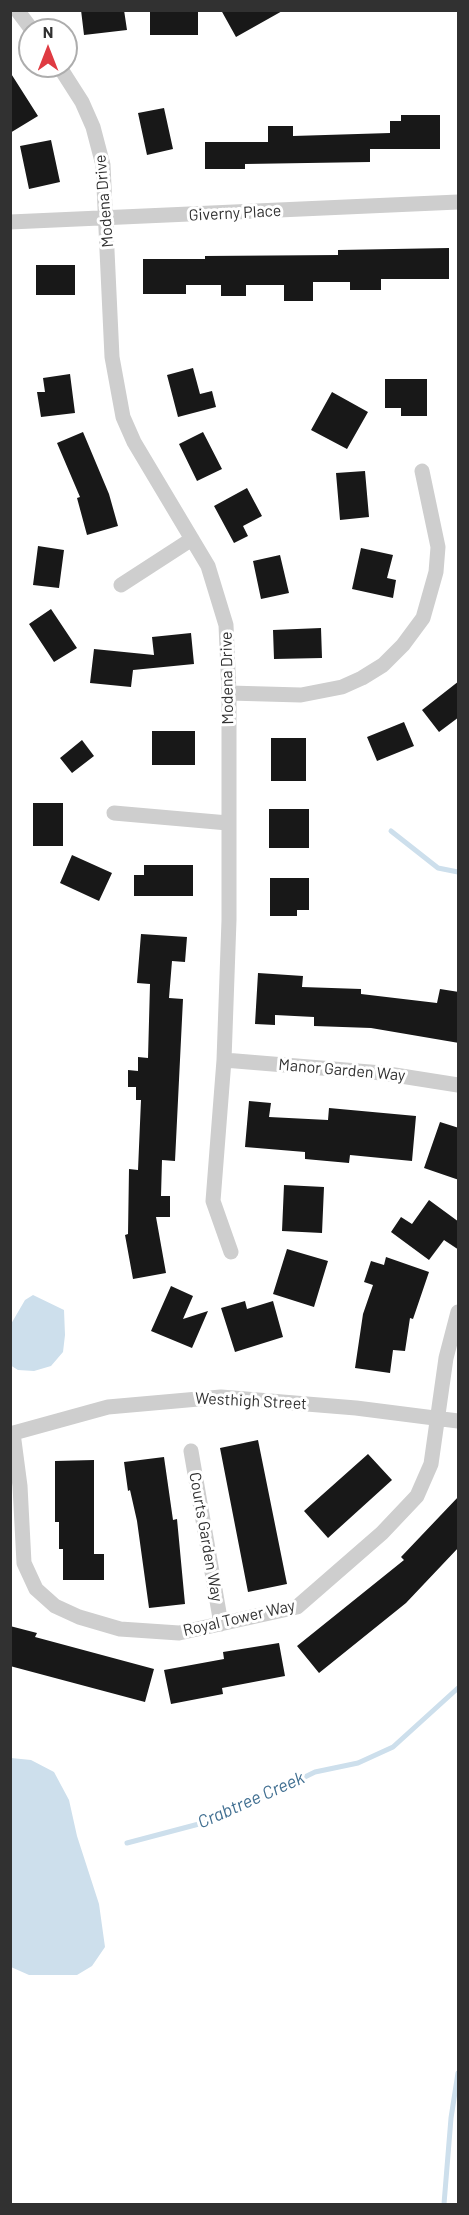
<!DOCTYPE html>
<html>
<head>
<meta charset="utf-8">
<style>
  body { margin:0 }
  #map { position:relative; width:469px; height:2215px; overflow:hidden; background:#fff; font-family:Barlow,sans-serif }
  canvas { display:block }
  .frame { position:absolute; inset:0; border:12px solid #313131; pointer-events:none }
  .north { position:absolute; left:18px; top:18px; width:60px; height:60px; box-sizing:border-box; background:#fff; border:2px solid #adadad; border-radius:50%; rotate:0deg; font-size:16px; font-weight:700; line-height:24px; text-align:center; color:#313131 }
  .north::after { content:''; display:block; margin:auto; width:21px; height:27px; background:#df3b42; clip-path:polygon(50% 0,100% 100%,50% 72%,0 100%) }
</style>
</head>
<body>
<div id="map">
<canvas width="469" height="2215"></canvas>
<div class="frame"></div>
<div class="north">N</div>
</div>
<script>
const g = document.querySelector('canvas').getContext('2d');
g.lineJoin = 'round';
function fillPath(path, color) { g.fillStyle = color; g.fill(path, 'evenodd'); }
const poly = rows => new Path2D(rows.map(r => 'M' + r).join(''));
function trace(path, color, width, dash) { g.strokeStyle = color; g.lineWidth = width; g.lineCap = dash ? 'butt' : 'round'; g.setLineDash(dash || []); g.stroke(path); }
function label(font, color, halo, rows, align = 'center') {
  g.font = font + ' Barlow,sans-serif'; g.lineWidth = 6; g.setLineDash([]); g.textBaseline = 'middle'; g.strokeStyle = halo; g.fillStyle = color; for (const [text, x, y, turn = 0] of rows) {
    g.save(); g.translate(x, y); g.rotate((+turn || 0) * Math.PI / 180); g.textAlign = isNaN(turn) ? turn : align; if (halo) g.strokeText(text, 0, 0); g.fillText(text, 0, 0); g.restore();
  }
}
fillPath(poly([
  [33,1295,64,1310,65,1335,63,1352,51,1366,34,1371,18,1370,10,1365,11,1324,25,1300],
  [11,1758,31,1760,54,1772,69,1800,77,1836,99,1904,105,1947,92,1966,77,1975,29,1975,11,1967]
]), '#cddfec');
trace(poly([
  [391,831,438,868,458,872],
  [127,1843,214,1820,247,1798,268,1795,315,1772,358,1763,393,1747,458,1688],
  [444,2204,451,2118,458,2073]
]), '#cddfec', 5);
fillPath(poly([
  [81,10,124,10,127,30,84,35],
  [150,10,198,10,198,35,150,35],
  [221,10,284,10,236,37],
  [10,72,38,116,10,133],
  [164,108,173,149,147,155,138,113],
  [401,115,440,115,440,149,370,149,370,162,245,164,245,169,205,169,205,142,268,142,268,126,293,126,293,136,390,133,390,121,401,121],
  [51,140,60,182,29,189,20,146],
  [449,248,449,279,381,279,381,290,350,290,350,282,313,282,313,301,284,301,284,285,246,285,246,296,221,296,221,285,186,285,186,294,143,294,143,259,205,259,205,256,338,255,338,250],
  [36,265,75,265,75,295,36,295],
  [193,368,200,394,212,391,216,407,178,417,167,375],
  [70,374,75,413,41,417,37,392,45,392,43,378],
  [385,379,427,379,427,416,401,416,401,408,385,408],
  [332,392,368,412,347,449,311,430],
  [83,432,109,494,118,526,87,535,77,498,80,497,57,443],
  [203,432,222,469,197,481,179,444],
  [365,471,369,517,340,520,336,473],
  [247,488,262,516,243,526,248,536,234,543,214,506],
  [38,546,64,550,59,588,33,585],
  [361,548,393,555,387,578,396,580,393,598,352,589],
  [280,555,289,593,261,599,253,561],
  [51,609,77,648,54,662,29,624],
  [321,628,322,658,274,659,273,630],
  [191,633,194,664,133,670,131,687,90,683,94,649,154,655,152,637],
  [459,681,459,717,439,732,422,710],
  [404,722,414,746,377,761,367,737],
  [152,731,195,731,195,765,152,765],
  [271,738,306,738,306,781,271,781],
  [82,740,94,756,72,773,60,758],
  [33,803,63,803,63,846,33,846],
  [269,809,309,809,309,848,269,848],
  [72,855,112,873,99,901,60,883],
  [144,865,193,865,193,896,134,896,134,875,144,875],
  [270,878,309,878,309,910,297,910,297,916,270,916],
  [141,934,187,937,185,962,172,961,169,998,183,999,175,1161,162,1160,161,1196,170,1196,170,1217,156,1217,166,1273,133,1279,125,1235,128,1234,129,1169,138,1170,141,1100,136,1100,136,1087,128,1087,128,1070,138,1071,138,1057,148,1058,150,984,137,983],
  [258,973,303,976,302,987,361,989,361,994,437,1003,440,989,459,992,459,1043,371,1028,314,1026,314,1017,275,1015,275,1025,255,1024],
  [249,1101,271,1103,269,1117,328,1120,329,1108,416,1116,412,1161,350,1155,349,1163,305,1159,305,1152,245,1147],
  [440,1122,459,1128,459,1180,424,1168],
  [284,1185,324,1187,322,1233,282,1231],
  [429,1200,459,1222,459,1250,444,1240,429,1260,391,1232,401,1217,412,1224],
  [287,1249,328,1261,314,1307,273,1294],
  [386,1257,429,1272,413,1319,410,1318,405,1351,393,1350,390,1373,355,1368,363,1314,373,1285,364,1282,371,1261,384,1265],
  [171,1286,193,1296,183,1319,208,1311,192,1348,151,1331],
  [245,1301,247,1309,273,1301,283,1337,235,1352,221,1308],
  [258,1440,287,1584,248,1592,220,1448],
  [368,1454,392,1480,328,1538,304,1511],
  [164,1457,173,1520,177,1519,185,1604,149,1608,137,1521,130,1490,128,1491,124,1462],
  [94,1460,94,1554,104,1554,104,1580,63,1580,63,1549,59,1549,59,1522,55,1522,55,1461],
  [459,1496,459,1547,406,1603,319,1673,297,1646,404,1560,401,1557],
  [10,1626,37,1633,35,1637,154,1669,145,1702,10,1666],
  [279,1643,285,1676,222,1688,223,1694,171,1704,164,1670,224,1659,223,1652]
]), '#181818');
trace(poly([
  [17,10,32,30],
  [59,66,82,102,93,127,103,165,112,357,123,417,134,442,208,566,226,625,229,693,229,920,224,1060,213,1201,231,1252],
  [10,222,458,202],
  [121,585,192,539],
  [229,693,301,695,342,687,362,678,383,665,403,645,423,618,436,572,438,547,422,471],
  [114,813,228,823],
  [224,1060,382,1073,458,1085],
  [13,1433,20,1486,24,1563,36,1589,55,1606,79,1617,120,1629,179,1633,297,1607,382,1533,417,1496,431,1464,446,1358,458,1312],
  [10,1434,108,1407,221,1397,356,1408,458,1421],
  [191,1451,221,1624]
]), '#cecece', 15);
label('16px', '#313131', '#fff', [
  ["Modena Drive",104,201,-95],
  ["Giverny Place",235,213,-3],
  ["Modena Drive",227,678,-91],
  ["Manor Garden Way",342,1070,5],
  ["Westhigh Street",251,1401,3],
  ["Courts Garden Way",206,1537,80],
  ["Royal Tower Way",239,1618,-13]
]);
label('italic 18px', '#416f91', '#fff', [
  ["Crabtree Creek",251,1800,-24]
]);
</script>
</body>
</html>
